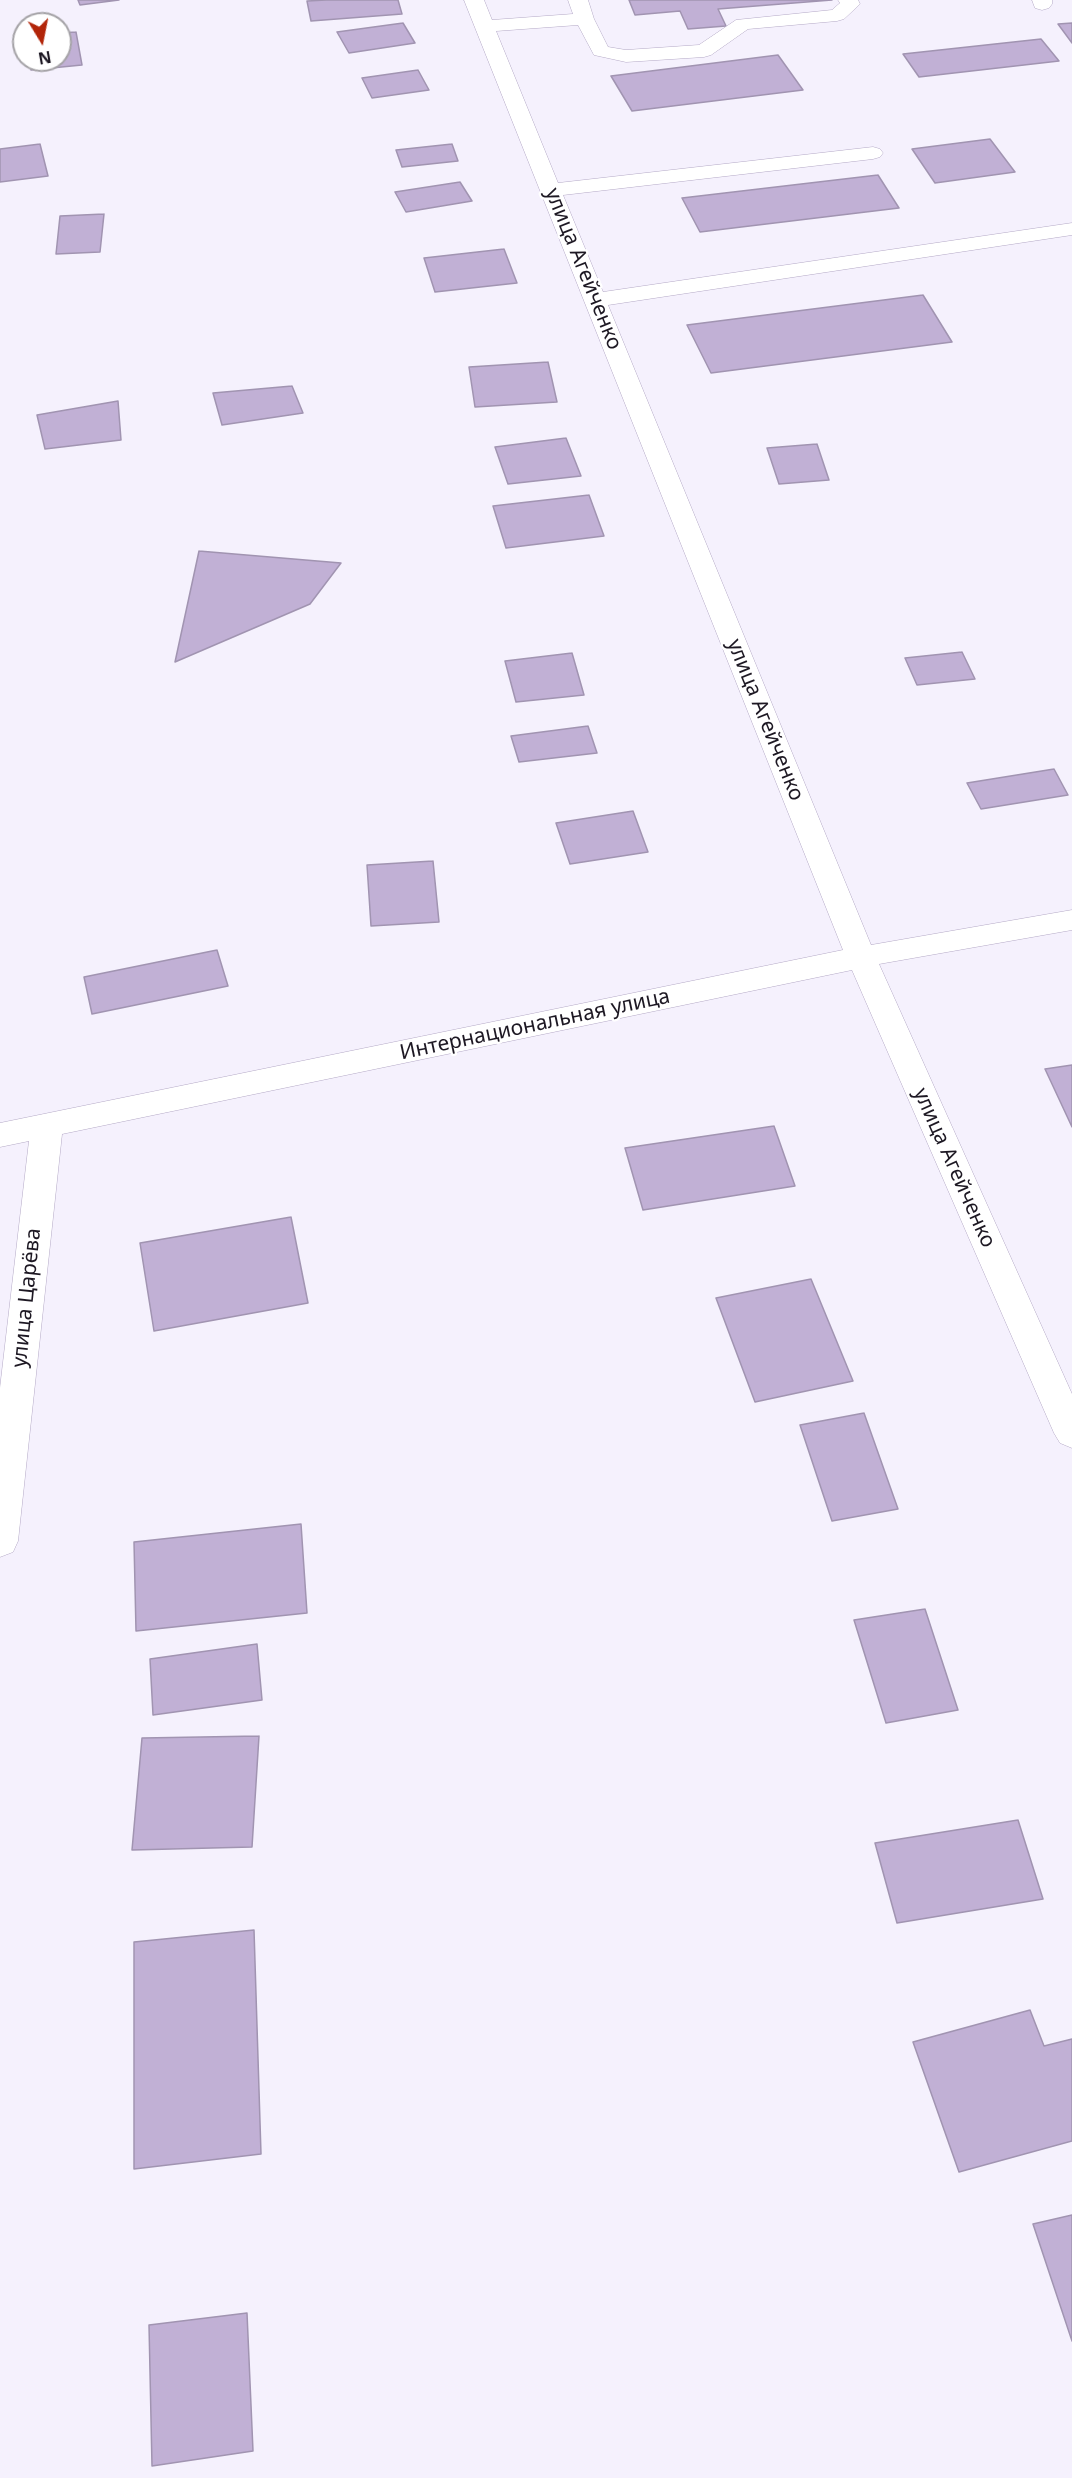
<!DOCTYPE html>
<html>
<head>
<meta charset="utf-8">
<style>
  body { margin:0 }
  #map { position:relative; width:1072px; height:2478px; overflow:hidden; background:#f5f1fd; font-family:"Noto Sans",sans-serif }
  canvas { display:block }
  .north { position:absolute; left:12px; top:12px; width:60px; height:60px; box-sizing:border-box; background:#fff; border:2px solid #a5a3a7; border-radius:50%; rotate:170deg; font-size:16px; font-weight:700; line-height:24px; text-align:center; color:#1d1823 }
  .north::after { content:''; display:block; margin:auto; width:21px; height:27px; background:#b22509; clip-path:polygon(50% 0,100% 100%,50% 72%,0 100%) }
</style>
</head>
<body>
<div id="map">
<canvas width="1072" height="2478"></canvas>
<div class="north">N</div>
</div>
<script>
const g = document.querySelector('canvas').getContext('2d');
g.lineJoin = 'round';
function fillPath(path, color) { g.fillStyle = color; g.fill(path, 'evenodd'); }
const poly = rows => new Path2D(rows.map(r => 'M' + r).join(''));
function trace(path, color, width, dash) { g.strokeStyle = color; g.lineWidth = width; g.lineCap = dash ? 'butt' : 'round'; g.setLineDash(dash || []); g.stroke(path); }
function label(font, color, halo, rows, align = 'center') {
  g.font = font + ' "Noto Sans",sans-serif'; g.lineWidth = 4.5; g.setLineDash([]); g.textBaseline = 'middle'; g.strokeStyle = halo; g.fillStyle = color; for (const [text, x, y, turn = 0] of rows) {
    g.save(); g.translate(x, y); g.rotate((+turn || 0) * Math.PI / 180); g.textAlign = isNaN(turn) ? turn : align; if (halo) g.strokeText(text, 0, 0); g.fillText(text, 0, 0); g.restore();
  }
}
const building = poly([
  [78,0,119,0,80,5,78,0],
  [326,0,398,0,402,14,311,21,307,1,326,0],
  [629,0,832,0,718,9,726,26,688,29,680,11,635,15,629,0],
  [403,23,415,43,349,53,337,32,403,23],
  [1072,23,1072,43,1058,24,1072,23],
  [76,32,82,65,31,70,30,60,60,60,60,33,76,32],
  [1041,39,1059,61,919,77,903,54,1041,39],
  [778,55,803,90,632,111,611,76,778,55],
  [418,70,429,90,372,98,362,78,418,70],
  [990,139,1015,172,935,183,912,149,990,139],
  [40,144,48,176,0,182,0,149,40,144],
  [452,144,458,161,402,167,396,150,452,144],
  [878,175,899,208,700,232,682,198,878,175],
  [460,182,472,201,406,212,395,192,460,182],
  [104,214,100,252,56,254,60,216,104,214],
  [504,249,517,283,435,292,424,258,504,249],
  [923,295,952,342,711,373,687,325,923,295],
  [548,362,557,402,475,407,469,367,548,362],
  [292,386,303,413,222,425,213,393,292,386],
  [118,401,121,440,45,449,37,415,118,401],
  [566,438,581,476,508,484,495,447,566,438],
  [817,444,829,480,779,484,767,448,817,444],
  [589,495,604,536,506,548,493,506,589,495],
  [199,551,341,563,310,604,175,662,199,551],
  [962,652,975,679,917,685,905,658,962,652],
  [572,653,584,695,516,702,505,661,572,653],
  [588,726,597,753,519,762,511,736,588,726],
  [1054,769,1068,795,981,809,967,783,1054,769],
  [633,811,648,852,570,864,556,823,633,811],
  [433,861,439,922,371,926,367,865,433,861],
  [217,950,228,986,92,1014,84,977,217,950],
  [1072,1065,1072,1127,1045,1069,1072,1065],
  [774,1126,795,1186,643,1210,625,1148,774,1126],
  [291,1217,308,1303,154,1331,140,1243,291,1217],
  [811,1279,853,1381,755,1402,716,1298,811,1279],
  [864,1413,898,1509,832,1521,800,1425,864,1413],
  [301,1524,307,1613,136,1631,134,1542,301,1524],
  [925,1609,958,1710,886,1723,854,1620,925,1609],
  [257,1644,262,1700,153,1715,150,1659,257,1644],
  [259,1736,252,1847,132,1850,142,1738,259,1736],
  [1018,1820,1043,1899,897,1923,875,1843,1018,1820],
  [254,1930,261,2154,134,2169,134,1942,254,1930],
  [1030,2010,1044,2046,1072,2039,1072,2141,959,2172,913,2042,1030,2010],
  [1072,2215,1072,2341,1033,2224,1072,2215],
  [247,2313,253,2451,152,2466,149,2325,247,2313]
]);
fillPath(building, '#c1b0d5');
trace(building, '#a194b1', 1.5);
const minor = poly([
  [464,0,484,0,492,20,573,14,568,0,588,0,594,19,608,47,626,50,699,45,736,20,832,10,840,3,838,0,858,0,860,4,844,19,837,21,748,29,711,55,704,57,626,62,594,55,578,25,496,31,558,183,873,147,880,149,883,153,880,157,873,159,563,195,603,292,1072,223,1072,235,608,305,871,945,1072,910,1072,930,879,964,1072,1394,1072,1448,1060,1443,1054,1433,852,970,62,1134,18,1541,13,1552,0,1557,0,1388,29,1141,0,1147,0,1123,843,950,464,0],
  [1032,0,1052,0,1052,4,1049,8,1042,10,1035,8,1032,0]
]);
trace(minor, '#b4a9c6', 1);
fillPath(minor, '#fff');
label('21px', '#1d1823', '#fff', [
  ["улица Агейченко",583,269,68],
  ["улица Агейченко",765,720,68],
  ["Интернациональная улица",535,1025,-12],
  ["улица Агейченко",954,1168,66],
  ["улица Царёва",27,1298,-84]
]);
</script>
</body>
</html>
